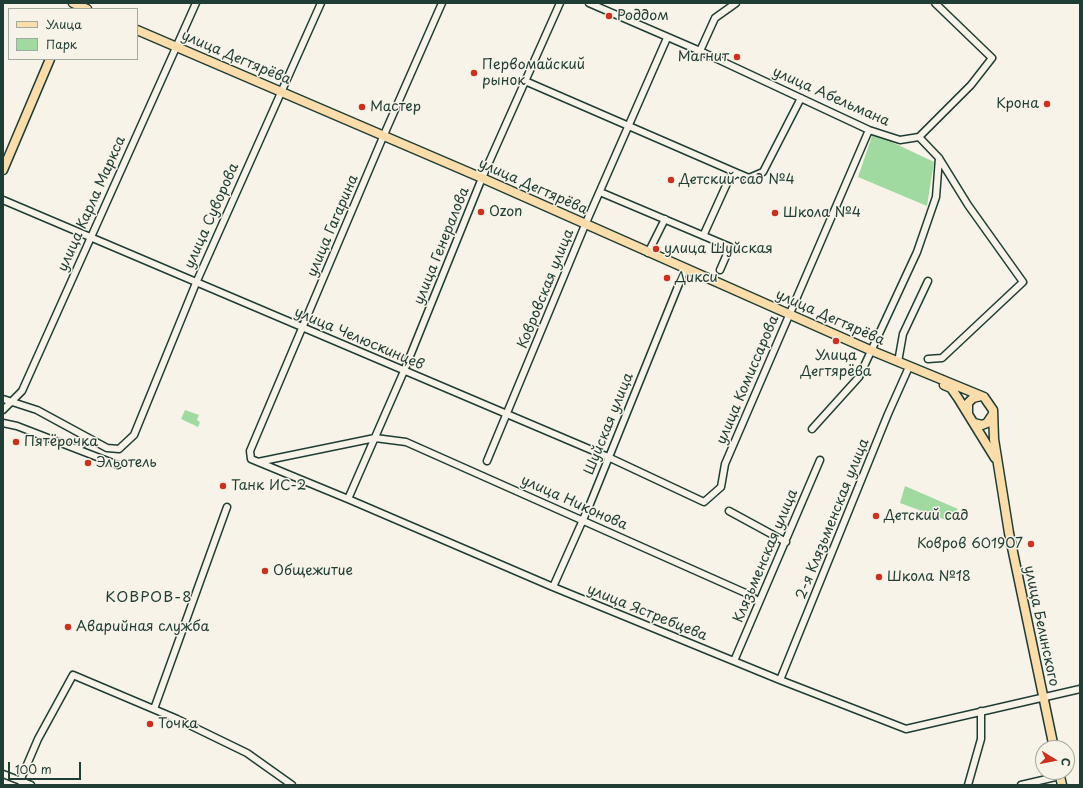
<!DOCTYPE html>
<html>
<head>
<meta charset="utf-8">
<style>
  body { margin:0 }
  #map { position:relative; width:1083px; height:788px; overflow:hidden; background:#f7f3e8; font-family:"Playpen Sans",sans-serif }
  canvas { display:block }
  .frame { position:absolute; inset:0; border:4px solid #1f3d34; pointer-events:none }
  .legend { position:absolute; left:8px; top:8px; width:130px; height:52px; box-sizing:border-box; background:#f7f3e8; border:1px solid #a1aaa0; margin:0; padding:5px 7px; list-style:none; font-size:12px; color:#1f3d34 }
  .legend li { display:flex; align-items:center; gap:8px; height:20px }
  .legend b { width:20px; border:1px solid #a1aaa0 }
  .north { position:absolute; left:1035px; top:740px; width:40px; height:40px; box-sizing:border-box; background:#f7f3e8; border:1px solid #a1aaa0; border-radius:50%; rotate:100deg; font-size:11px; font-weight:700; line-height:16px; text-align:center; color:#1f3d34 }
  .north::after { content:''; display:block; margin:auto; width:14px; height:18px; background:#c8321e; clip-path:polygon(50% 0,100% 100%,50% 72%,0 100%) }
  .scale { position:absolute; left:8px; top:762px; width:73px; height:18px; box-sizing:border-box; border:2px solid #1f3d34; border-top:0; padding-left:5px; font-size:12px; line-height:14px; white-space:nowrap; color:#1f3d34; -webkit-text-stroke:3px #f7f3e8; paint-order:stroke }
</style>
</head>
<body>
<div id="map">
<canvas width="1083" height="788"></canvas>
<div class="frame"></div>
<ul class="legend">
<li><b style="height:5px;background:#fbddab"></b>Улица</li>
<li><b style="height:11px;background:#a0daa0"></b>Парк</li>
</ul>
<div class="north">С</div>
<div class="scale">100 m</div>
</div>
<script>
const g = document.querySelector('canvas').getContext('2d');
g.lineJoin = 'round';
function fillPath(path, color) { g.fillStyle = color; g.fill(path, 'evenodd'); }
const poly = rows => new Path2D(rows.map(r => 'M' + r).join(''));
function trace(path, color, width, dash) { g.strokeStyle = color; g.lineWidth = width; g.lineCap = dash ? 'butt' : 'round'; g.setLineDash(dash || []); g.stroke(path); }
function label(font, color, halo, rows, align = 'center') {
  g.font = font + ' "Playpen Sans",sans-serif'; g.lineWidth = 3; g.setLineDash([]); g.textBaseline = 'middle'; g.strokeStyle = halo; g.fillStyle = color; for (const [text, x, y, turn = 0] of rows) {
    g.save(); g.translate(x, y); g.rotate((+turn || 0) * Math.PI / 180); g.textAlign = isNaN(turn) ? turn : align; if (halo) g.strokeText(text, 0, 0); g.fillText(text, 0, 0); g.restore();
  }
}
fillPath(poly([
  [873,133,934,162,927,206,858,177],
  [185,410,199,415,197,420,200,422,198,427,181,419],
  [905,486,958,509,946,520,900,503]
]), '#a0daa0');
const minor = poly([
  [442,3,383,137,250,451,251,459,348,499,553,587,780,680,906,729,1080,689],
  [589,3,700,51,869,130,900,140,919,137,939,158,968,205,1023,282,942,358,928,359],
  [700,51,715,18,736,3],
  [525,81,737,173],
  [919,137,971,85,992,58,935,3],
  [600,192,730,247,720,270],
  [3,200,608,457,704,502,721,487,725,464,869,130],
  [704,234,729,179,737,173,749,178,763,172,801,98],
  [648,253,665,219],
  [898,362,903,334,928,281],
  [3,399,37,410,107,448,119,449,134,435,196,283,321,3],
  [3,410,22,391,196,3],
  [3,423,17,426,118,465],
  [812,429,859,377,917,252,936,197,939,158],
  [76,448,91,439],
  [487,461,585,225,667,38],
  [258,462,375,438,406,442,750,595,759,602],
  [348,499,404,371,482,178,560,3],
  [729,511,786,542],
  [553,587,590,504,685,269],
  [734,661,820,460],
  [780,680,888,414,909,367],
  [154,709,227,507],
  [3,774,31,785],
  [20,781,38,739,73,675,177,719,247,753,292,785],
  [968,785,981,739,981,711],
  [1021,785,1060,776]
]);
const major = poly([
  [73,3,87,9],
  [137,30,482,178,870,350,984,397,993,410,994,439,1009,533,1054,748],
  [3,170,50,59],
  [944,385,951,388,958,398,995,458],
  [968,413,968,403,973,398,981,396],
  [974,423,982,425,987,423,993,414],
  [1059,772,1062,785]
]);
trace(minor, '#1f3d34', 9);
trace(major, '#1f3d34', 11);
trace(minor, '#f7f3e8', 6);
trace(major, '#fbddab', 8);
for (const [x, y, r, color] of [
  [609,16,4,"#c8321e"],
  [737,57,4,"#c8321e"],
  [474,73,4,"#c8321e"],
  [1047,104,4,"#c8321e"],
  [362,107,4,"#c8321e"],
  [671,180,4,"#c8321e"],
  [481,212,4,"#c8321e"],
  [775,213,4,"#c8321e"],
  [656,249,4,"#c8321e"],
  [667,278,4,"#c8321e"],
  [836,341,4,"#c8321e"],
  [16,442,4,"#c8321e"],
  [88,463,4,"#c8321e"],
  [223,486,4,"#c8321e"],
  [876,516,4,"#c8321e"],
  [1031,544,4,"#c8321e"],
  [265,571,4,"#c8321e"],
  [879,577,4,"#c8321e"],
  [68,627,4,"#c8321e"],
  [150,724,4,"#c8321e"]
]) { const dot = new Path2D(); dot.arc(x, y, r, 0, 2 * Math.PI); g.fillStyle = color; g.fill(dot); trace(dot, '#f7f3e8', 1.5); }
label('14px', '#1f3d34', '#f7f3e8', [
  ["Роддом",617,16],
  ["Магнит",729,57,"right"],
  ["Первомайский",482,65],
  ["рынок",482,81],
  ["Крона",1039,104,"right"],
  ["Мастер",370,107],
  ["Детский сад №4",679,180],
  ["Ozon",489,212],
  ["Школа №4",783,213],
  ["улица Шуйская",664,249],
  ["Дикси",675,278],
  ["Улица",836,356,"center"],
  ["Дегтярёва",836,372,"center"],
  ["Пятёрочка",24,442],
  ["Эльотель",96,463],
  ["Танк ИС-2",231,486],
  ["Детский сад",884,516],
  ["Ковров 601907",1023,544,"right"],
  ["Общежитие",273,571],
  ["Школа №18",887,577],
  ["Аварийная служба",76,627],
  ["Точка",158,724]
], 'left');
label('14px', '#1f3d34', '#f7f3e8', [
  ["улица Дегтярёва",236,58,23],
  ["улица Абельмана",831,97,24],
  ["улица Дегтярёва",533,187,24],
  ["улица Карла Маркса",92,204,-66],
  ["улица Суворова",212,216,-66],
  ["улица Гагарина",333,226,-67],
  ["улица Генералова",442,246,-68],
  ["Ковровская улица",546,289,-68],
  ["улица Дегтярёва",830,318,24],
  ["улица Челюскинцев",359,339,23],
  ["улица Комиссарова",748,380,-67],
  ["Шуйская улица",609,424,-68],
  ["улица Никонова",574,503,24],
  ["2-я Клязьменская улица",833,519,-68],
  ["Клязьменская улица",766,556,-67],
  ["улица Ястребцева",647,613,22],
  ["улица Белинского",1041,626,78]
]);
g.letterSpacing = '1px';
label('15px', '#1f3d34', '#f7f3e8', [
  ["КОВРОВ-8",149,598]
]);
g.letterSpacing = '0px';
</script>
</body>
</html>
